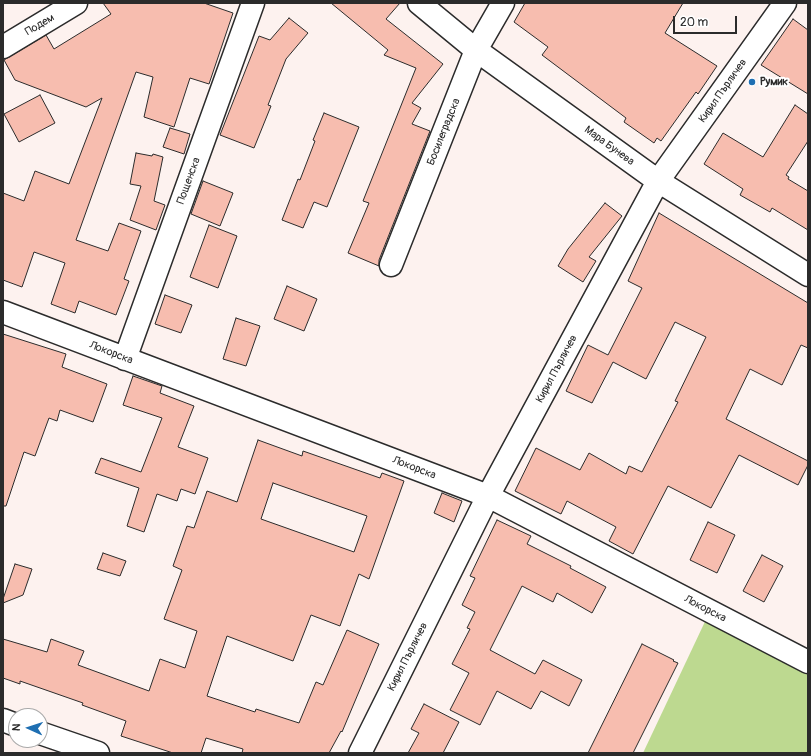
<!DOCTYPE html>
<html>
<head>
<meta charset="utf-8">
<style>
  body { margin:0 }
  #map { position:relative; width:811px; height:756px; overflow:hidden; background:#fdf2ef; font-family:Pangolin,sans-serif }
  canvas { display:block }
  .frame { position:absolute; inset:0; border:4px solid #2b2b2b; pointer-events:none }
  .north { position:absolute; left:8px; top:708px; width:40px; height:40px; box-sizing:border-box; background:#fff; border:1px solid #aaa; border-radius:50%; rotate:273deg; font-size:11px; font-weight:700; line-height:16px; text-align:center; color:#2b2b2b }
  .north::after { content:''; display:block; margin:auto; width:14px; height:18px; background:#1f6fb2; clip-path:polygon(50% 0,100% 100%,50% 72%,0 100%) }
  .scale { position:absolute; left:673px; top:16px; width:64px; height:18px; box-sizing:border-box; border:2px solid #2b2b2b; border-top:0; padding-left:5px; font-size:12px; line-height:14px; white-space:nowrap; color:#2b2b2b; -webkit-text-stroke:3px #fff; paint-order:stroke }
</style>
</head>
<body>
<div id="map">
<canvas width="811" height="756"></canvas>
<div class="frame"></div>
<div class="north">N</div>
<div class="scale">20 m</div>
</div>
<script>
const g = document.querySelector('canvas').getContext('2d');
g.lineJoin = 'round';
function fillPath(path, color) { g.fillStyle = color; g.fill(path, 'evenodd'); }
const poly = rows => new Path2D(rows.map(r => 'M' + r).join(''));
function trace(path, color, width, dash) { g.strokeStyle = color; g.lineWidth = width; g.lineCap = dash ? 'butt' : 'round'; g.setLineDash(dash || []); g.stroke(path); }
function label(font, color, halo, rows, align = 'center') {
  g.font = font + ' Pangolin,sans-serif'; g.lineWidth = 4; g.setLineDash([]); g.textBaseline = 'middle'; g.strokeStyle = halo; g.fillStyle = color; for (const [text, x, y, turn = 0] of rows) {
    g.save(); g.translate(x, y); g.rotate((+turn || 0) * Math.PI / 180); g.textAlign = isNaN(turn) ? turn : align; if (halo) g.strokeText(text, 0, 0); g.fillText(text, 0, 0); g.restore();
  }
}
fillPath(poly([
  [710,611,808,667,808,753,643,753]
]), '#bdd990');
const building = poly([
  [103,3,204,3,233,13,209,84,190,78,174,127,144,117,153,77,136,72,76,240,108,251,119,223,141,231,124,279,129,281,116,315,79,301,75,313,51,304,65,263,34,252,22,287,3,280,3,193,24,201,35,171,69,184,102,98,86,107,15,80,4,60,46,35,54,49,111,14,103,3],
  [331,3,400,3,386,19,443,64,412,103,421,108,412,124,430,131,379,260,379,266,348,253,369,203,363,201,416,68,384,55,388,50,331,3],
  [525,3,683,3,665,33,717,66,698,94,696,92,661,141,657,138,654,143,624,122,626,118,542,55,548,47,514,22,525,3],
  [289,18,308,33,286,59,268,105,271,106,254,148,220,135,259,36,270,40,289,18],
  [793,19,808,30,808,94,761,65,793,19],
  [40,95,55,123,19,142,4,114,40,95],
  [795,105,808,114,808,141,786,175,789,177,788,179,808,191,808,230,772,208,770,212,740,195,743,189,704,164,723,133,763,157,795,105],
  [324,113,359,127,327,207,314,202,303,228,282,220,298,179,300,180,315,141,313,140,324,113],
  [170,128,190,134,184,154,163,147,170,128],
  [136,153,152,156,153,154,163,157,154,201,165,205,156,230,130,220,141,186,130,184,136,153],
  [203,181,233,193,220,226,191,214,203,181],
  [605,203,622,216,589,257,596,261,583,282,558,266,568,249,605,203],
  [659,213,808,303,808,348,801,345,782,385,750,369,726,419,808,461,808,465,798,485,739,455,711,508,668,486,633,554,609,541,616,527,567,501,561,514,515,491,536,448,580,470,589,453,626,474,629,466,642,472,678,402,675,401,706,337,675,322,646,379,613,362,592,403,566,391,588,345,608,355,642,288,628,281,659,213],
  [209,225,237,236,218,288,190,277,209,225],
  [287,286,317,299,304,331,274,319,287,286],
  [165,295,192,305,181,333,155,324,165,295],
  [236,318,260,326,246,366,223,359,236,318],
  [3,334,66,354,62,367,107,384,93,422,60,410,57,421,49,418,35,456,24,452,6,506,3,506,3,334],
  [133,376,162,386,160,393,194,406,178,447,208,458,195,494,181,489,177,501,157,494,144,532,127,526,139,488,95,473,101,458,141,472,162,418,123,405,133,376],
  [258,440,302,456,303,451,380,478,382,473,404,481,369,579,359,574,340,626,311,615,293,661,227,636,207,696,255,712,256,709,299,723,316,682,323,685,347,630,379,644,342,732,341,731,329,753,242,753,243,749,206,738,201,753,173,753,121,736,126,721,82,705,83,703,20,681,20,684,3,678,3,639,47,652,51,639,84,651,78,665,149,691,160,659,185,668,197,631,164,619,182,570,173,566,187,526,194,528,207,491,237,502,258,440],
  [273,483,367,516,354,552,261,519,273,483],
  [442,493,462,501,454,522,434,513,442,493],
  [497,520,531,536,527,544,571,566,570,568,606,587,592,613,557,593,553,602,522,586,490,650,535,674,543,660,582,680,569,706,541,691,531,709,497,691,480,725,450,710,469,673,452,664,470,629,467,628,475,612,462,605,475,578,470,576,497,520],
  [708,522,735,535,717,573,690,560,708,522],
  [103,553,126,561,120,576,97,569,103,553],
  [762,555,783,566,764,602,743,591,762,555],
  [15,564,32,569,23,595,3,603,3,599,15,564],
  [642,644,674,660,673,661,678,663,633,753,588,753,642,644],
  [424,704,459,722,443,753,408,753,419,733,411,729,424,704]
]);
fillPath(building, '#f7bdaf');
trace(building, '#2b2b2b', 1);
const minor = poly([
  [419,3,476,50,658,181,808,275],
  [3,47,76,3],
  [391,265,476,50,503,3],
  [3,312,488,496,808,662],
  [125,359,253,3],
  [3,720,16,725],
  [40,733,98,753],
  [360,753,488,496,658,181,785,3]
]);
trace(minor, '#2b2b2b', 25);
trace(minor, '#fff', 22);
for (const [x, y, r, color] of [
  [752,82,4,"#1f6fb2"]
]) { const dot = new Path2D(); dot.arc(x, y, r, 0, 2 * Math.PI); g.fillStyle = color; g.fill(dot); trace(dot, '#fff', 1.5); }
label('11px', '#2b2b2b', '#fff', [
  ["Подем",40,25,-31],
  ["Кирил Пърличев",723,91,-55],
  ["Босилеградска",444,132,-68],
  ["Мара Бунева",609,146,36],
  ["Пощенска",189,181,-70],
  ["Локорска",111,353,21],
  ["Кирил Пърличев",557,369,-62],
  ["Локорска",414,468,21],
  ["Локорска",705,609,27],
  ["Кирил Пърличев",408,657,-63]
]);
label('bold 11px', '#2b2b2b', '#fff', [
  ["Румик",760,82]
], 'left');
</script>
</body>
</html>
